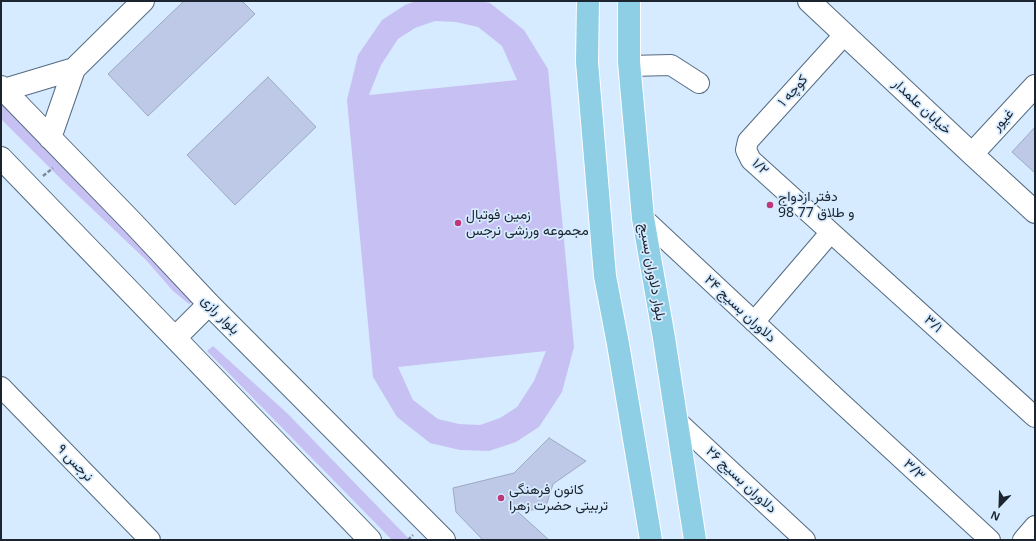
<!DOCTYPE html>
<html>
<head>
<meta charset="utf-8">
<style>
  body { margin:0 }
  #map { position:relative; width:1036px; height:541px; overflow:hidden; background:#d6ebff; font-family:"Noto Sans",sans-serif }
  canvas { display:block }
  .frame { position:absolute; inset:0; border:2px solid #1c252f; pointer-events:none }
  .north { position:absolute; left:980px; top:485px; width:40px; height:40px; -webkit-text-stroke:3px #d6ebff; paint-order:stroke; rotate:203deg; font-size:11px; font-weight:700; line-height:16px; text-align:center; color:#1c252f }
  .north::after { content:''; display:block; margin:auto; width:14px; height:18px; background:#1c252f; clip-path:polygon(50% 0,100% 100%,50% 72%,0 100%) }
</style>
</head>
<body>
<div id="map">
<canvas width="1036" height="541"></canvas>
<div class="frame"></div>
<div class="north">N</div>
</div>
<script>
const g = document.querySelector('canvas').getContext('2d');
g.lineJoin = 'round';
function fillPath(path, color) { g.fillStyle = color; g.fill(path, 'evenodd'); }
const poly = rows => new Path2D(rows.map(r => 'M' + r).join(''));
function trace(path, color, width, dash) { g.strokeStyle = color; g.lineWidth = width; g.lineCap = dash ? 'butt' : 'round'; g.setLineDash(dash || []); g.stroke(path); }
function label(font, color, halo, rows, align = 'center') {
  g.font = font + ' "Noto Sans",Vazirmatn,sans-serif'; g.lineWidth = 3.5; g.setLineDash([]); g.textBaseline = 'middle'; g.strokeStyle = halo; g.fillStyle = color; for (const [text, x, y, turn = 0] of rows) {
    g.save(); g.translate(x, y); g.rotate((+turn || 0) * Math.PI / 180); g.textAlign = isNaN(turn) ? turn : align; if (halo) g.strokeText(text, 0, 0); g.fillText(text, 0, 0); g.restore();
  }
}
fillPath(poly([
  [416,1,480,1,490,3,524,30,548,69,574,347,562,392,539,427,516,442,489,451,460,450,430,443,397,417,373,377,347,100,358,55,382,20,405,5],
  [435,21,456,22,478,27,502,46,517,80,369,95,381,65,398,39,415,28],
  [546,351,534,381,517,407,500,418,480,425,459,424,438,419,413,400,398,367],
  [1,100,196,300,189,304,173,291,146,260,65,183,1,119],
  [213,346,288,414,410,540,392,540,207,351]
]), '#c7c1f3');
const building = poly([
  [184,1,242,1,255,14,148,116,108,74,184,1],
  [268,77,316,127,235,205,187,155,268,77],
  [1035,127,1035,173,1012,152,1035,127],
  [549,438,586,461,553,484,545,509,517,511,549,540,483,540,456,512,453,488,514,473,549,438]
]);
fillPath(building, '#bdc9e6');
trace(building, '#9ca8c4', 1);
const street = poly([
  [845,34,748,141,746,150,751,160,1035,417],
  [629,66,671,65,699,83],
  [643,218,838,400,990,540],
  [754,322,825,239],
  [1,387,150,540],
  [677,421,805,540],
  [1023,540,1035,526]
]);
const secondary = poly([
  [809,1,972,154,1035,212],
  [1,87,133,223,209,304,444,540],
  [4,90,74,69],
  [50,138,74,69,143,1],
  [972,154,1035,86],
  [1,158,370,540],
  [175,338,209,304]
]);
const primary = poly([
  [588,1,587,62,605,276,618,344,651,540],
  [629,1,629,62,643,218,664,338,695,540]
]);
trace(street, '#546b81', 22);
trace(secondary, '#546b81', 24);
trace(primary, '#fff', 24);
trace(poly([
  [43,176,53,168],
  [408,540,413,535]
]), '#7d8c9b', 2.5, [4, 2]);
trace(street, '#fff', 20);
trace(secondary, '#fff', 22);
trace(primary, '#8ecfe6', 22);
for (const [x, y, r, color] of [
  [770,205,4,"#bd377a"],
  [458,223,4,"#bd377a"],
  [501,498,4,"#bd377a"]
]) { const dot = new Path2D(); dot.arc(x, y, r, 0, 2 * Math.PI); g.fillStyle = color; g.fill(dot); trace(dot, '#d6ebff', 1.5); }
label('14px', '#1c252f', '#d6ebff', [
  ["کوچه ۱",793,91,-48],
  ["خیابان علمدار",922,107,43],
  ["غیور",1003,120,-47],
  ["۱/۲",760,167,44],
  ["بلوار دلاوران بسیج",652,272,80],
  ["دلاوران بسیج ۲۴",740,309,43],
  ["بلوار رازی",220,315,46],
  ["۳/۱",933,324,42],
  ["نرجس ۹",75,463,46],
  ["۳/۳",914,470,43],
  ["دلاوران بسیج ۲۶",741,480,43]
]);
label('14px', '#1c252f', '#d6ebff', [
  ["دفتر ازدواج",778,197],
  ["98 و طلاق 77",778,213],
  ["زمین فوتبال",466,215],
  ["مجموعه ورزشی نرجس",466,231],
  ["کانون فرهنگی",509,490],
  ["تربیتی حضرت زهرا",509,506]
], 'left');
</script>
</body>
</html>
